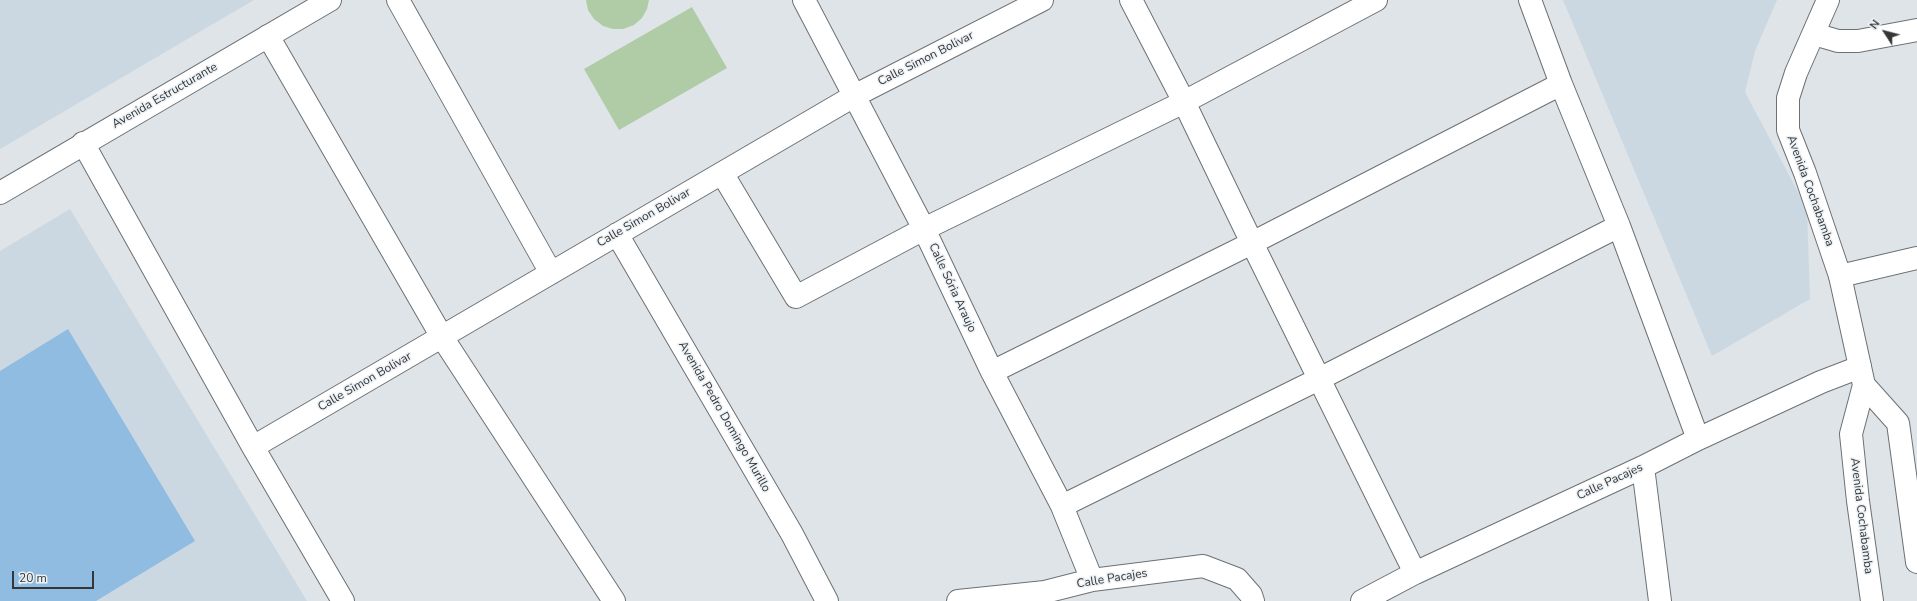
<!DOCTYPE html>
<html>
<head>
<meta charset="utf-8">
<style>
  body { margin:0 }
  #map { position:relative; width:1917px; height:601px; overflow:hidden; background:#dee4e8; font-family:"Nunito Sans",sans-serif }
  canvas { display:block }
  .north { position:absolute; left:1865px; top:12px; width:40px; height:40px; -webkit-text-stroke:3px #ecf1f5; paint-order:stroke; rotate:306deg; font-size:11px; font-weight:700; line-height:16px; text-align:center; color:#343637 }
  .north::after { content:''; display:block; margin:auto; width:14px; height:18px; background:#343637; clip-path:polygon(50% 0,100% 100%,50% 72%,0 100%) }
  .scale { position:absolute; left:12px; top:571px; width:82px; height:18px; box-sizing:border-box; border:2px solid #343637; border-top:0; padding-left:5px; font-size:12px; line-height:14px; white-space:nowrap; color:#343637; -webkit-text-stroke:3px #ecf1f5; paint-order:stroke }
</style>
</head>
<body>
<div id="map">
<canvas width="1917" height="601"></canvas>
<div class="north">N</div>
<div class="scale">20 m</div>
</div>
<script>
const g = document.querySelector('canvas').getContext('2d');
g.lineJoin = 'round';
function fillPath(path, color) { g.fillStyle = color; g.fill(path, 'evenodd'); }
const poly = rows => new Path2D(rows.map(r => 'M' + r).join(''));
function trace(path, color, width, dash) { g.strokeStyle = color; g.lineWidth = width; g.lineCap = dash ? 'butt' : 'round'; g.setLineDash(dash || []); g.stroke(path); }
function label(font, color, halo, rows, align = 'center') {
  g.font = font + ' "Nunito Sans",sans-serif'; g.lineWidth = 3; g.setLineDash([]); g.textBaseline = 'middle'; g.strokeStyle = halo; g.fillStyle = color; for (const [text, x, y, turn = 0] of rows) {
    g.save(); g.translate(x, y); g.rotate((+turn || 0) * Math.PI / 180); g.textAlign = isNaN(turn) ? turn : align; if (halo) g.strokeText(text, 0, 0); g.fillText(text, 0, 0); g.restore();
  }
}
fillPath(poly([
  [0,0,254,0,0,149],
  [1563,0,1777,0,1755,51,1745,92,1807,209,1810,299,1712,356],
  [70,209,307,601,0,601,0,251]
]), '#ccd8e1');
fillPath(poly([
  [586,0,649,0,647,9,642,18,634,25,623,29,613,29,603,26,594,19,588,10],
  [692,7,727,68,619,130,584,69]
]), '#b0cca6');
fillPath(poly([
  [68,329,195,541,96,601,0,601,0,371]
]), '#8fbce0');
const minor = poly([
  [398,0,551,273],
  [804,0,924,229,992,372,1062,506,1092,580],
  [1131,0,1184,102,1252,243,1415,573],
  [1530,0,1561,84,1619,226,1698,439],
  [1814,34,1838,41,1858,41,1917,30],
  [268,36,442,337,614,601],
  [83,143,253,447,343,601],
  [722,173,796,297,924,229,1184,102,1376,0],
  [617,234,792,534,827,601],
  [1840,276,1917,258],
  [992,372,1252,243,1561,84],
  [253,447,854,96,1042,0],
  [1643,467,1660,601],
  [1062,506,1319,379,1619,226],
  [958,601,1045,592,1092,580,1203,566,1237,579,1251,595,1253,601],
  [1362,601,1415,573,1643,467,1698,439,1821,382,1860,367]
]);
const tertiary = poly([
  [1828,0,1796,73,1788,98,1788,130,1805,173,1840,276,1864,385,1851,434,1858,501,1872,601],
  [0,193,330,0],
  [1864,385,1898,423,1917,562]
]);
trace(minor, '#6c7174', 24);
trace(tertiary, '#6c7174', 24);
trace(minor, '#fff', 22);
trace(tertiary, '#fff', 22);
label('12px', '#343637', '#ecf1f5', [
  ["Calle Simon Bolivar",926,59,-27],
  ["Avenida Estructurante",165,96,-30],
  ["Avenida Cochabamba",1810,191,70],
  ["Calle Simon Bolivar",644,218,-30],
  ["Calle Sória Araujo",952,288,65],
  ["Calle Simon Bolivar",365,382,-30],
  ["Avenida Pedro Domingo Murillo",724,417,60],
  ["Calle Pacajes",1610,482,-25],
  ["Avenida Cochabamba",1861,516,83],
  ["Calle Pacajes",1112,579,-9]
]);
</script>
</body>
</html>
